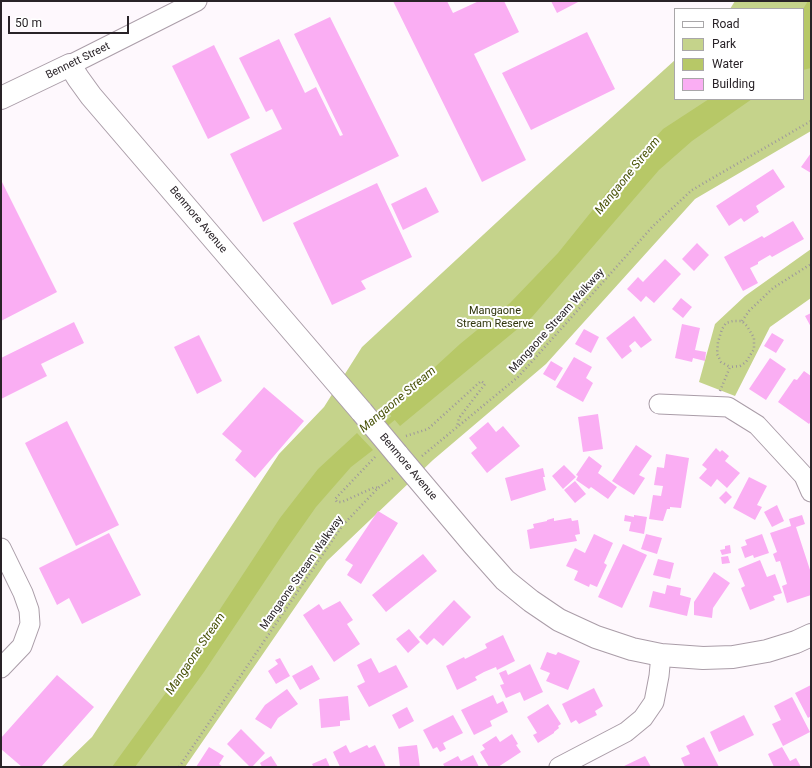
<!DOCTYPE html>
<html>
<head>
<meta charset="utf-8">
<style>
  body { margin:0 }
  #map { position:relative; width:812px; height:768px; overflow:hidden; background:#fef8fd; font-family:Roboto,sans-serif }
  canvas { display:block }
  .frame { position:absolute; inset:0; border:2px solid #292328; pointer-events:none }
  .legend { position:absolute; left:674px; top:8px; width:130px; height:92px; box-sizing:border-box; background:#fff; border:1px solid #a9a7a9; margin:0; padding:5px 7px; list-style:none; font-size:12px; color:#292328 }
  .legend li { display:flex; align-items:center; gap:8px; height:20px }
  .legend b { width:20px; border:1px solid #a9a7a9 }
  .scale { position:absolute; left:8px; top:16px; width:121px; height:18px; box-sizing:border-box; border:2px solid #292328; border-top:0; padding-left:5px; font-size:12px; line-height:14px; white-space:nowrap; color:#292328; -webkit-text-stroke:3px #fff; paint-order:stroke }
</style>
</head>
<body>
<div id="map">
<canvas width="812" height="768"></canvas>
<div class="frame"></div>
<ul class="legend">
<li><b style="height:5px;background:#fff"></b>Road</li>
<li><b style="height:11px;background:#c5d38b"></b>Park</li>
<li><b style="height:11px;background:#b7c867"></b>Water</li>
<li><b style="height:11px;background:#faaef3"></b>Building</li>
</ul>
<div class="scale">50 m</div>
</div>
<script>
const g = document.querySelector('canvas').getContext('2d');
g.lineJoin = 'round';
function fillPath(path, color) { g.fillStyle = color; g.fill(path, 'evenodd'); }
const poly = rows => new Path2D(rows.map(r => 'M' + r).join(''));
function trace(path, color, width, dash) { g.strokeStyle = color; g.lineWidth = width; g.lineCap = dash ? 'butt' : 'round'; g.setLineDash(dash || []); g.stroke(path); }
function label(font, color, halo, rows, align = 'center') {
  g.font = font + ' Roboto,sans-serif'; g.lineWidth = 4; g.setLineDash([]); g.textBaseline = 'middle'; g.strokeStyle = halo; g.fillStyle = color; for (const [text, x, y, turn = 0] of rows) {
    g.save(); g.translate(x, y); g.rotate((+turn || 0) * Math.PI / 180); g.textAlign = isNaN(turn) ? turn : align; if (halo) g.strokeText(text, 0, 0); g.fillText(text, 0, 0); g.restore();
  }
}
fillPath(poly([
  [735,1,811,1,811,131,695,199,546,364,433,460,327,561,185,767,61,767,92,737,279,454,324,407,362,347,537,185,675,60,675,99,803,99,803,9,730,9],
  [811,249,811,298,770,327,735,396,699,382,715,324,745,296]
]), '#c5d38b');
fillPath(poly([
  [808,1,811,1,811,68,803,70,803,9],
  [709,99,752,99,692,141,659,170,532,317,400,426,387,411,460,344,510,303,558,253,608,191,663,129],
  [357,433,373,450,351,467,316,507,285,551,204,672,135,767,112,767,178,676,209,626,280,518,318,469]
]), '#b7c867');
trace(poly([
  [381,428,398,414]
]), '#b7c867', 5);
fillPath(poly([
  [393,1,447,1,453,13,479,1,504,1,519,32,474,54,526,160,482,182],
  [551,1,580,1,557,13],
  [330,17,399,156,263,222,230,154,282,129,272,109,266,112,239,58,279,39,305,93,316,87,340,136,343,135,294,34],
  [587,32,615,89,531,130,502,73],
  [214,45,250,118,208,139,172,66],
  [811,153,811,173,801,167],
  [773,169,785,187,756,206,759,212,744,222,741,218,729,226,716,206],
  [1,180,57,292,1,321],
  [377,183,412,257,361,281,366,289,332,305,293,223],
  [426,187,439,212,403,230,391,204],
  [793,221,804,239,772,257,770,255,758,262,758,264,750,268,758,283,743,291,724,257,762,236,764,238],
  [697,243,709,255,694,271,682,259],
  [665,259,681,274,654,303,646,296,641,302,627,289,638,277,643,282],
  [681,298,692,307,683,318,672,309],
  [811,313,811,327,805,316],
  [634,316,652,340,641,348,635,341,629,346,632,351,622,359,606,338],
  [74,322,84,343,41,364,47,376,1,399,1,358],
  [682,324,700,328,695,350,706,352,705,361,693,358,692,362,675,358],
  [584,329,599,337,591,353,575,344],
  [772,333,784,340,776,353,764,346],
  [199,335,222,381,197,394,174,347],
  [574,357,592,367,586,378,593,383,583,402,556,387],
  [770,358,786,369,766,400,749,389],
  [551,361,563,368,555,381,543,374],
  [804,371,811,376,811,421,809,424,778,402,794,379,797,380],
  [264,387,304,421,255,478,235,460,242,451,222,434],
  [598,414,603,449,583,452,578,417],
  [67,421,119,525,76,546,25,443],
  [488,422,496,432,503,426,520,446,487,473,471,453,477,448,469,438],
  [636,445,652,456,639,475,645,478,634,495,612,481],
  [716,448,720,452,722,450,729,456,725,461,740,473,727,488,717,479,711,487,699,478,707,469,702,465],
  [666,454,689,458,681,508,670,507,670,509,667,509,663,521,649,519,653,495,661,496,663,486,654,485,657,467,664,468],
  [589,456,602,466,598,473,617,487,608,499,591,487,589,489,576,480,578,476,576,475],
  [564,465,576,477,563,489,552,476],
  [543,468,545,477,543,477,546,490,511,501,505,478],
  [749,477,767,486,757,505,762,507,755,520,733,508],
  [575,481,586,494,575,503,564,490],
  [726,491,732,497,725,504,719,498],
  [777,505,784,521,772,527,764,512],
  [378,511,398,523,361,584,347,575,353,565,345,560],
  [625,515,634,517,634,515,647,517,644,534,629,531,631,522,624,521],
  [802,515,805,524,796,527,811,573,811,595,787,603,782,586,787,584,780,561,776,562,773,554,777,552,770,533,791,526,789,519],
  [554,518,554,521,571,518,572,521,578,520,580,534,575,535,577,541,530,549,527,530,534,528,533,524,547,521,547,520],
  [109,533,141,595,82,624,69,598,57,605,39,568],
  [594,534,613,543,604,563,607,565,597,587,590,584,589,587,574,580,578,571,566,566,575,548,585,553],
  [646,534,662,538,657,554,641,549],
  [762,534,769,553,754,558,753,555,745,558,741,547,747,545,745,540],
  [623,544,647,555,622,608,598,597],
  [730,545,731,553,722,555,720,550,725,549,725,546],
  [423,554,437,571,386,612,372,595],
  [728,556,730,563,722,564,721,557],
  [658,559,674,563,670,579,653,575],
  [760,560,767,577,775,574,782,593,773,596,775,600,750,610,741,588,745,586,738,569],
  [714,572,730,583,713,608,712,618,694,615,694,602],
  [667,585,681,588,680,595,691,598,687,616,649,607,653,591,665,594],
  [454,600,471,617,443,646,434,638,427,645,419,637],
  [340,601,353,620,347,624,360,644,334,662,303,615,319,604,323,610],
  [409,629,420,642,408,653,396,639],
  [503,635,515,661,497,670,496,667,484,672,475,677,477,680,457,690,446,666,464,657,465,659,487,648,485,644],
  [547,652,556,655,558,652,580,661,568,690,546,681,550,673,540,669],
  [280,658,290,676,276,684,268,671,278,664,275,660],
  [371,658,379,673,396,665,408,687,369,707,357,686,365,682,357,665],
  [530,664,543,692,524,701,520,692,506,698,500,685,504,684,499,673,506,670,508,675],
  [312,665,320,679,300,690,292,676],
  [57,675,94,707,41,767,22,767,1,749,1,738],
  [811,685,811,716,808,718,795,693],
  [594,688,603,706,595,711,597,715,579,724,576,720,571,723,562,704],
  [287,689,298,704,278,718,271,729,255,719,265,705],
  [493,695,497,704,503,701,508,712,490,721,492,726,474,735,461,710],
  [348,696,350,720,340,721,340,726,321,728,319,699],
  [792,697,810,732,783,746,772,724,781,720,774,706],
  [548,704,561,724,558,726,559,728,554,732,554,733,538,743,533,735,537,733,527,717],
  [407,707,414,721,399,729,392,715],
  [453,715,463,733,443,743,446,749,440,752,437,747,433,749,423,730],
  [744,715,754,735,719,752,710,732],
  [241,729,265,753,252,767,250,767,227,744],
  [512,734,518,744,516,745,521,752,498,767,489,767,480,752,485,749,482,745,496,736,500,742],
  [704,737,719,767,685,767,681,758,690,754,686,746],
  [346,745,350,753,367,745,369,748,375,745,386,767,363,767,363,766,340,767,333,752],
  [417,745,420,767,400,767,398,747],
  [209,747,224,756,219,764,223,767,196,767],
  [782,747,790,761,796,758,801,767,774,767,768,754],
  [473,755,479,767,445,767,443,764,458,756,461,761],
  [271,756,278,767,262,767,260,763],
  [645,756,651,767,622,767],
  [326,758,330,767,311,767,313,766,312,764]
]), '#faaef3');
const minor = poly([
  [70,65,197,1],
  [659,404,728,407,757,425,804,476,811,492],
  [1,548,23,593,29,610,30,624,22,646,1,668],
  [559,767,626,732,643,718,654,702,659,676,661,655]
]);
const tertiary = poly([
  [1,98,70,65,78,78,91,96,362,412],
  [397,454,473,544,505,580,531,601,559,620,596,637,632,649,661,655,703,658,733,657,767,651,796,642,811,635]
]);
trace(minor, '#aa9da8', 21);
trace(tertiary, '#aa9da8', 24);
trace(poly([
  [742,321,749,311,773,288,811,264],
  [720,391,730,367,740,366,746,362,754,349,754,338,747,326,742,321,733,321,726,323,722,329,718,342,717,354,721,362,730,367],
  [406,436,428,429,481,381,485,384,459,418,457,427],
  [422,456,518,377,653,226,692,190,811,121],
  [375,457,335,499,337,502,342,502,375,487,378,488],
  [179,767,342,526,378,488,393,478]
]), '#9d979c', 2.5, [1, 3]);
trace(minor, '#fff', 19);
trace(tertiary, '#fff', 22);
const tertiaryBridge = poly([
  [362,412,397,454]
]);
trace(tertiaryBridge, '#aa9da8', 24, []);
trace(tertiaryBridge, '#fff', 22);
label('11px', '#292328', '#fff', [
  ["Bennett Street",78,61,-26],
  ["Benmore Avenue",198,220,50],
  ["Mangaone Stream Walkway",557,321,-48],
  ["Benmore Avenue",408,467,50],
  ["Mangaone Stream Walkway",302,573,-55]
]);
label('11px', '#2f350c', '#fff', [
  ["Mangaone",495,311],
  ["Stream Reserve",495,324]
]);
label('italic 12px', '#485207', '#fff', [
  ["Mangaone Stream",628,176,-51],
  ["Mangaone Stream",398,400,-40],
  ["Mangaone Stream",196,654,-56]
]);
</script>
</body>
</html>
